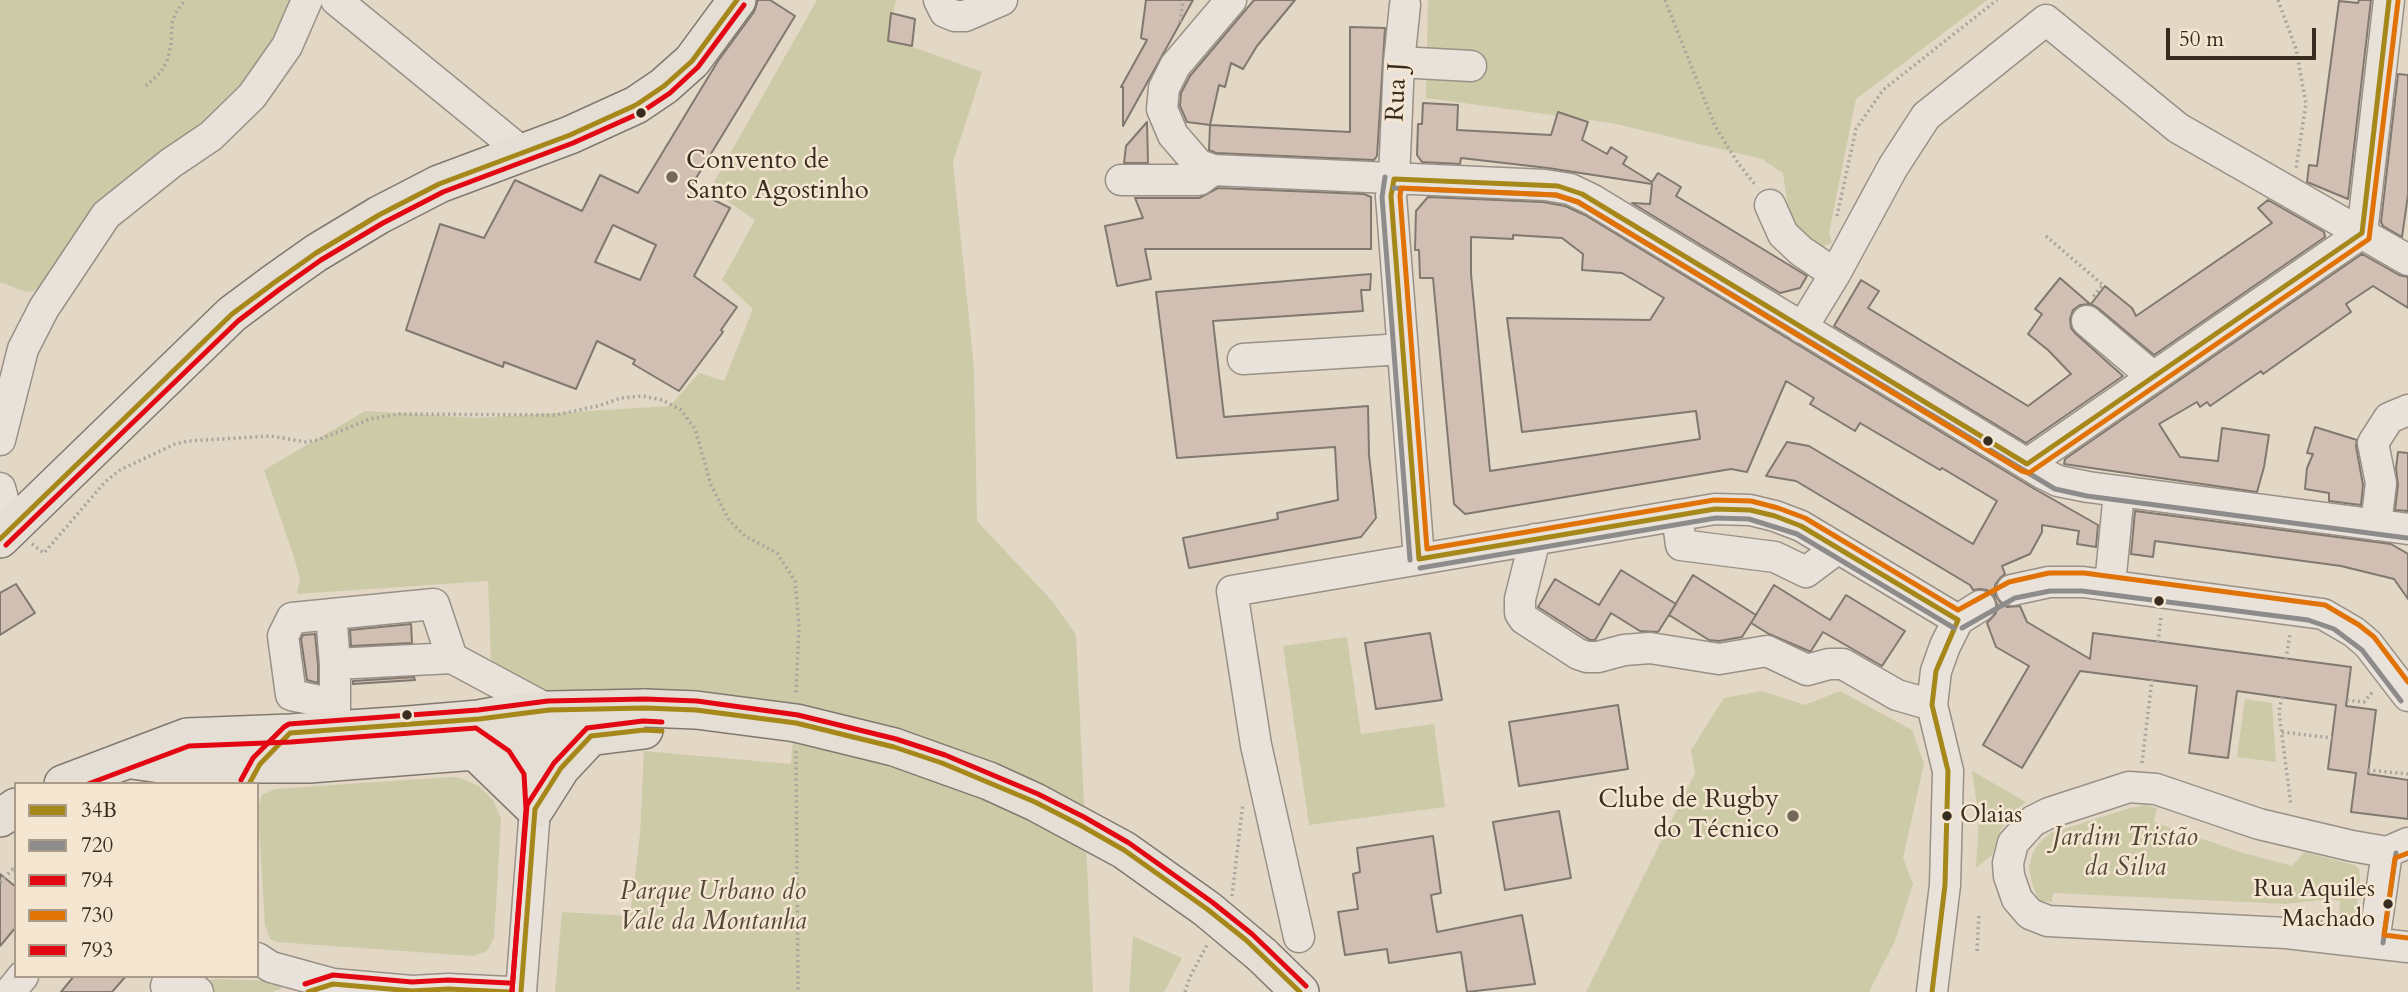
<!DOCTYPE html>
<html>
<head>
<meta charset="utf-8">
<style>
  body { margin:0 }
  #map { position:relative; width:2408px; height:992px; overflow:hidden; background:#e3d7c6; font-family:Cardo,serif }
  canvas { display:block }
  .legend { position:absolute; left:14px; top:782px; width:245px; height:196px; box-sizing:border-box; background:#f5e6d2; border:2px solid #a99c8b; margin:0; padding:9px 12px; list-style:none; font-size:21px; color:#382c21 }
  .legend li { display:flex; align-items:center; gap:14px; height:35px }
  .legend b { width:35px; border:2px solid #a99c8b }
  .scale { position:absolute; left:2166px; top:28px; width:150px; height:32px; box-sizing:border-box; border:4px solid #382c21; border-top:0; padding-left:9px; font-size:21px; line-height:24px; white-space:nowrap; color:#382c21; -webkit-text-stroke:5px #f5e6d2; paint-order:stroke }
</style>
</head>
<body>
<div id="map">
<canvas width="2408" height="992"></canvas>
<ul class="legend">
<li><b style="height:9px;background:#a5871a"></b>34B</li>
<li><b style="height:9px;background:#8e8c8a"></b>720</li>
<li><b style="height:9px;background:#e30613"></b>794</li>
<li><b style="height:9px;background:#e17205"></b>730</li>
<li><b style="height:9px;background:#e30613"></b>793</li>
</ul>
<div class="scale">50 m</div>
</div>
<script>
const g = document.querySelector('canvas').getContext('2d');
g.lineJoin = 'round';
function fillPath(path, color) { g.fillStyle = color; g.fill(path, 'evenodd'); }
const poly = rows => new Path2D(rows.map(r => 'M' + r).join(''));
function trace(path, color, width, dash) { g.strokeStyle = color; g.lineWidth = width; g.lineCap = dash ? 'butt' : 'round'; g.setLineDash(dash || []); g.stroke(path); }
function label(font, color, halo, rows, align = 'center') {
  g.font = font + ' Cardo,serif'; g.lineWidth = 5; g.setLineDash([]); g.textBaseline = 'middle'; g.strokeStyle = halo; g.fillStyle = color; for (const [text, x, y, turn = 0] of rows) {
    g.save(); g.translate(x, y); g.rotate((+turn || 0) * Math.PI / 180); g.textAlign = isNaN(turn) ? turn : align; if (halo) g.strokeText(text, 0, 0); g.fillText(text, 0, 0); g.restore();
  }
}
fillPath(poly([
  [0,0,297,0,261,67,46,285,34,291,26,292,0,282],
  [817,0,896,0,888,41,916,48,982,72,953,162,974,368,977,521,1053,602,1076,635,1093,992,555,992,562,912,630,916,640,834,644,751,791,764,795,711,551,693,491,661,488,581,297,594,300,579,294,557,264,470,365,411,477,418,670,406,699,373,724,381,753,309,722,280,755,220,710,189],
  [1428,0,1987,0,1856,99,1829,233,1832,243,1817,249,1802,241,1788,207,1783,173,1762,159,1612,123,1426,98],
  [1347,637,1361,734,1434,724,1445,807,1309,825,1283,646],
  [1762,691,1805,705,1840,691,1912,730,1924,764,1903,858,1913,884,1895,941,1869,992,1586,992,1695,773,1691,750,1724,698],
  [2245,699,2272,703,2276,762,2237,757],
  [1972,771,2026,802,2014,812,2001,829,1992,855,1976,868,1979,819],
  [450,777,460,778,479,786,493,800,501,819,494,938,487,951,473,956,276,942,270,939,265,925,258,808,262,795,275,789],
  [2146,805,2157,808,2154,822,2240,852,2292,866,2304,852,2355,865,2359,869,2360,878,2355,922,2339,921,2340,901,2328,899,2286,904,2053,893,2052,902,2039,901,2032,883,2029,867,2033,852,2040,842,2051,833,2130,808],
  [1133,936,1182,958,1164,992,1129,992],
  [215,979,282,981,281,989,272,992,212,992,203,982]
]), '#cdcaa7');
const building = poly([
  [758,0,770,0,795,16,690,188,730,208,694,276,737,307,721,330,723,332,679,391,633,364,635,360,597,341,576,389,504,362,503,367,406,330,440,224,484,238,515,180,582,211,600,175,638,193,718,61,754,12,758,0],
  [613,225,656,245,640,280,595,262,613,225],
  [1146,0,1193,0,1123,126,1123,87,1121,87,1147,40,1141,38,1146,0],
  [1254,0,1295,0,1257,46,1243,69,1231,63,1225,87,1219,85,1210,125,1350,132,1350,27,1385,28,1377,156,1374,160,1216,153,1209,150,1210,125,1187,122,1180,106,1181,93,1190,76,1254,0],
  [2359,0,2371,0,2348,199,2307,182,2309,165,2317,166,2339,1,2358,3,2359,0],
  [891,13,915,19,912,46,888,41,891,13],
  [2398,74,2408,75,2408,195,2402,237,2383,226,2381,222,2398,74],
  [1423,103,1458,105,1457,130,1551,135,1558,112,1588,122,1582,140,1607,154,1611,147,1627,157,1623,164,1652,182,1658,173,1681,187,1676,196,1807,276,1800,288,1780,293,1632,203,1650,204,1652,184,1548,168,1461,158,1460,164,1422,162,1417,155,1418,124,1422,124,1423,103],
  [1147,122,1148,163,1124,163,1126,146,1147,122],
  [1218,188,1364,194,1371,197,1371,249,1145,249,1151,279,1117,286,1105,226,1143,218,1135,198,1199,198,1218,188],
  [1428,197,1543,202,1565,206,1585,215,2033,488,2098,525,2096,547,2077,544,2079,531,2042,525,2042,532,2030,554,2002,566,2005,574,2000,578,1995,585,1995,594,2000,602,2007,607,2020,606,2027,622,2090,659,2093,633,2351,667,2346,706,2376,710,2368,774,2408,780,2408,819,2351,812,2356,773,2328,769,2336,705,2237,691,2228,758,2189,753,2197,686,2080,671,2022,768,1983,745,2029,666,1996,647,1987,623,1996,613,1997,605,1994,596,1987,590,1980,589,1973,590,1970,585,1796,481,1766,476,1787,442,1809,446,1973,544,1997,501,1942,468,1940,470,1860,423,1855,431,1810,404,1814,398,1786,381,1747,472,1731,469,1465,514,1454,504,1433,278,1420,278,1419,250,1415,250,1416,211,1428,197],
  [1513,235,1562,238,1583,254,1582,270,1622,273,1664,298,1650,320,1507,318,1522,432,1696,411,1700,439,1490,471,1471,274,1471,237,1513,239,1513,235],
  [2268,200,2324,232,2325,237,2154,355,2098,308,2091,304,2105,286,2132,308,2136,316,2272,223,2258,208,2268,200],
  [2362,254,2399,275,2408,277,2408,308,2373,286,2346,304,2351,312,2263,374,2261,371,2210,406,2207,402,2200,407,2197,402,2159,424,2180,457,2218,461,2222,428,2269,435,2264,467,2257,492,2064,464,2065,459,2362,254],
  [1371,274,1370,290,1361,290,1363,311,1213,321,1224,417,1368,406,1369,455,1376,518,1361,537,1189,568,1183,538,1278,519,1277,513,1338,500,1335,447,1177,458,1156,292,1371,274],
  [2060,278,2090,304,2080,305,2073,310,2070,319,2071,328,2076,334,2123,376,2026,443,1834,326,1861,280,1879,291,1868,308,2028,406,2071,374,2048,350,2028,334,2042,314,2035,309,2060,278],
  [2315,427,2357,440,2356,446,2363,485,2361,505,2329,501,2329,493,2305,489,2307,468,2313,454,2307,453,2315,427],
  [2398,452,2408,453,2408,511,2395,510,2398,485,2396,468,2398,452],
  [2135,511,2391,544,2408,554,2408,599,2394,579,2341,566,2155,541,2153,557,2131,554,2135,511],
  [1621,570,1676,604,1658,632,1640,631,1611,613,1595,640,1590,640,1538,607,1555,579,1599,605,1621,570],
  [1693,575,1756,615,1742,637,1719,641,1709,640,1669,615,1693,575],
  [16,584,35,613,0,635,0,593,16,584],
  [1774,585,1830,620,1846,595,1905,631,1882,666,1823,632,1811,651,1809,651,1769,634,1751,623,1774,585],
  [411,624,412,643,351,646,350,630,411,624],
  [1430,633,1442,700,1376,709,1365,643,1430,633],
  [315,634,318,665,318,683,307,680,301,639,303,635,315,634],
  [414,677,415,680,353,684,353,681,414,677],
  [1618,705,1628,769,1519,786,1509,722,1618,705],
  [1559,811,1571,878,1505,890,1493,822,1559,811],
  [1433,836,1441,893,1431,895,1437,932,1522,915,1535,984,1467,992,1461,952,1389,963,1387,949,1345,955,1338,912,1358,909,1353,874,1360,872,1357,848,1433,836],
  [0,874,16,887,16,927,0,946,0,874],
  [74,976,126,976,112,992,61,992,74,976]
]);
fillPath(building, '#d2bfb3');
trace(building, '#81796f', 2);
const minor = poly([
  [336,0,522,152],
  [939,0,945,12,955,16,965,16,1002,0],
  [1231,0,1175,66,1164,88,1162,109,1173,135,1199,165,1213,170,1545,185,1570,189,1593,200,2042,473,2058,481,2088,487,2408,529],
  [1405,5,1399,62,1394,179,1391,196,1419,559],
  [1399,62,1471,66],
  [1121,180,1199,180,1213,170],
  [1770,205,1783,234,1801,251,1835,274],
  [2087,321,2153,377],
  [1802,328,1835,274,1893,167,1926,116,2046,20,2178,128,2408,260],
  [1243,359,1403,349],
  [0,440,23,349,44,308,106,215,171,163,211,136,252,96,287,46,307,0],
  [2027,464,2362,233,2389,0],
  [0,488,11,528],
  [1677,515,1681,545,1775,557,1806,572,1838,548],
  [2376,525,2381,483,2373,443,2389,418,2408,410],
  [1535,539,1520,599,1520,613,1524,619,1578,654,1587,657,1598,657,1624,650,1650,648,1719,659,1767,651,1807,670,1829,664,1843,664,1897,695,1932,705],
  [2110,585,2119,492],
  [2012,590,2049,582,2083,582,2323,614,2354,632,2368,644,2408,696],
  [331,614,335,664],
  [1958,620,1980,606],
  [334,704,291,695,283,636,292,618,434,604,452,658],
  [335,724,335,664,452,658,549,710],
  [2408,843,2387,852,2352,846,2259,824,2156,789,2129,787,2049,813,2033,821,2013,843,2008,863,2009,876,2017,899,2030,914,2048,921,2286,933,2408,947],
  [1299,937,1256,745,1232,591,1715,509,1750,510,1775,516,1801,526,1958,620],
  [2374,942,2387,852],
  [257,958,271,967,333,984,412,991,448,989,509,992],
  [166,986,194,989,198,992],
  [10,992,23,976],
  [521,992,535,809],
  [1932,992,1945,885,1948,771,1932,705,1936,671,1945,646,1958,620]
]);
const major = poly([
  [0,539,232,314,275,282,316,253,379,215,439,184,570,135,636,105,664,86,692,61,737,0],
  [498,733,515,745,533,771,535,809],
  [475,751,535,809],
  [132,760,189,768,224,764,309,764,475,751,644,730],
  [63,784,187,737,290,733,408,725,479,719,505,714,549,710,645,708],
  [535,809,561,768,591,736],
  [0,818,16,807],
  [1262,955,1300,992]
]);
trace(minor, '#999186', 33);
trace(major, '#81796f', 40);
trace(poly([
  [1665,0,1715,126,1738,163,1756,186],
  [2278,0,2296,49,2306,104,2296,168],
  [1180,22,1183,0],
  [146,86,161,72,167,61,171,45,172,23,175,14,185,0],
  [1837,216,1856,129,1883,90,1997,0],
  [2046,236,2103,285,2092,298],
  [32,544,44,553,105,482,120,470,175,444,188,441,271,436,306,442,318,440,370,419,399,414,555,415,598,406,621,398,643,396,662,400,681,410,695,429,711,485,729,520,745,536,777,553,795,581,799,625,796,694],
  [2158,642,2161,616],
  [2286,659,2290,633],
  [2282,697,2279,712,2291,806],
  [2347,700,2364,702,2374,690],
  [2282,732,2332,738],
  [796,751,798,992],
  [2142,763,2152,680],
  [2368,770,2408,774],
  [0,882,13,869,16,872],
  [1232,896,1243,803],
  [1977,951,1979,914],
  [1185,992,1190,977,1208,943]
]), '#a9a49c', 3.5, [2, 3.5]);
trace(minor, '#e9e2da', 30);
trace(major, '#e5ded4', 37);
const majorBridge = poly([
  [645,708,696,710,796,723,894,747,989,781,1035,802,1124,850,1207,909,1262,955]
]);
trace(majorBridge, '#81796f', 40, []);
trace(majorBridge, '#e5ded4', 37);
trace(poly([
  [0,539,232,314,275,282,316,253,379,215,439,184,570,135,636,105,664,86,692,61,737,0],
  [249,784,260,764,290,733,479,719,549,710,645,708,696,710,796,723,894,747,942,763,1035,802,1080,825,1124,850,1207,909,1246,940,1300,992],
  [308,992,333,984,412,991,448,989,509,992],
  [521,992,535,809,561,768,591,736,644,730,662,731],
  [1932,992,1945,885,1948,771,1932,705,1936,671,1958,620,1801,526,1775,516,1750,510,1715,509,1419,559,1391,196,1394,179,1558,186,1582,194,2027,464,2362,233,2389,0]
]), '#a5871a', 5);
trace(poly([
  [1385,177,1382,197,1410,560],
  [1394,188,1556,195,1578,202,2055,489,2087,496,2407,538],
  [1420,568,1716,518,1749,519,1797,534,1954,628],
  [1962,628,2015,598,2050,591,2082,591,2308,620,2334,629,2362,650,2401,701],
  [2383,943,2396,853]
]), '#8e8c8a', 5);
trace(poly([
  [6,545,238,321,280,289,321,260,383,223,443,192,573,143,640,113,670,93,698,67,744,5],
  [88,784,189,746,291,742,476,728,509,751,524,774,526,809,512,991]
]), '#e30613', 5);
trace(poly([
  [2398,1,2369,239,2029,473,2022,471,1578,202,1556,195,1401,188,1400,196,1427,549,1714,500,1751,501,1778,508,1805,518,1958,610,2009,582,2049,573,2084,573,2325,605,2359,625,2374,637,2408,682],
  [2408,853,2395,858,2384,935,2408,938]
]), '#e17205', 5);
trace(poly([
  [241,780,253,758,284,727,289,724,478,710,548,701,645,699,697,701,798,715,896,739,945,755,1038,794,1084,817,1129,843,1212,902,1252,934,1306,986],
  [305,984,333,975,412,982,448,980,509,983],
  [512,991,527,805,554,763,587,728,643,721,662,722]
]), '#e30613', 5);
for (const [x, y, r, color] of [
  [641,113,6,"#382c21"],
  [672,177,7,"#74685b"],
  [1988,441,6,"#382c21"],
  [2159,601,6,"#382c21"],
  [407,715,6,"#382c21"],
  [1793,816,7,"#74685b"],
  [1947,816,6,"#382c21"],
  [2388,904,6,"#382c21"]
]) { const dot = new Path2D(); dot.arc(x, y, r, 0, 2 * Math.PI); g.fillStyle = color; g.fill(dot); trace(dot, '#f5e6d2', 2.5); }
label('24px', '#382c21', '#f5e6d2', [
  ["Olaias",1960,816],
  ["Rua Aquiles",2375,890,"right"],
  ["Machado",2375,920,"right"]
], 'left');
label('26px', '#382c21', '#f5e6d2', [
  ["Rua J",1398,92,-87]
]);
label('26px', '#382c21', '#f5e6d2', [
  ["Convento de",686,162],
  ["Santo Agostinho",686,192],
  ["Clube de Rugby",1779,801,"right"],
  ["do Técnico",1779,831,"right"]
], 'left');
label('italic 26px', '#524937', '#f5e6d2', [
  ["Jardim Tristão",2125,839],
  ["da Silva",2125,869],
  ["Parque Urbano do",713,893],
  ["Vale da Montanha",713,923]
]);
</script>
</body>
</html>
